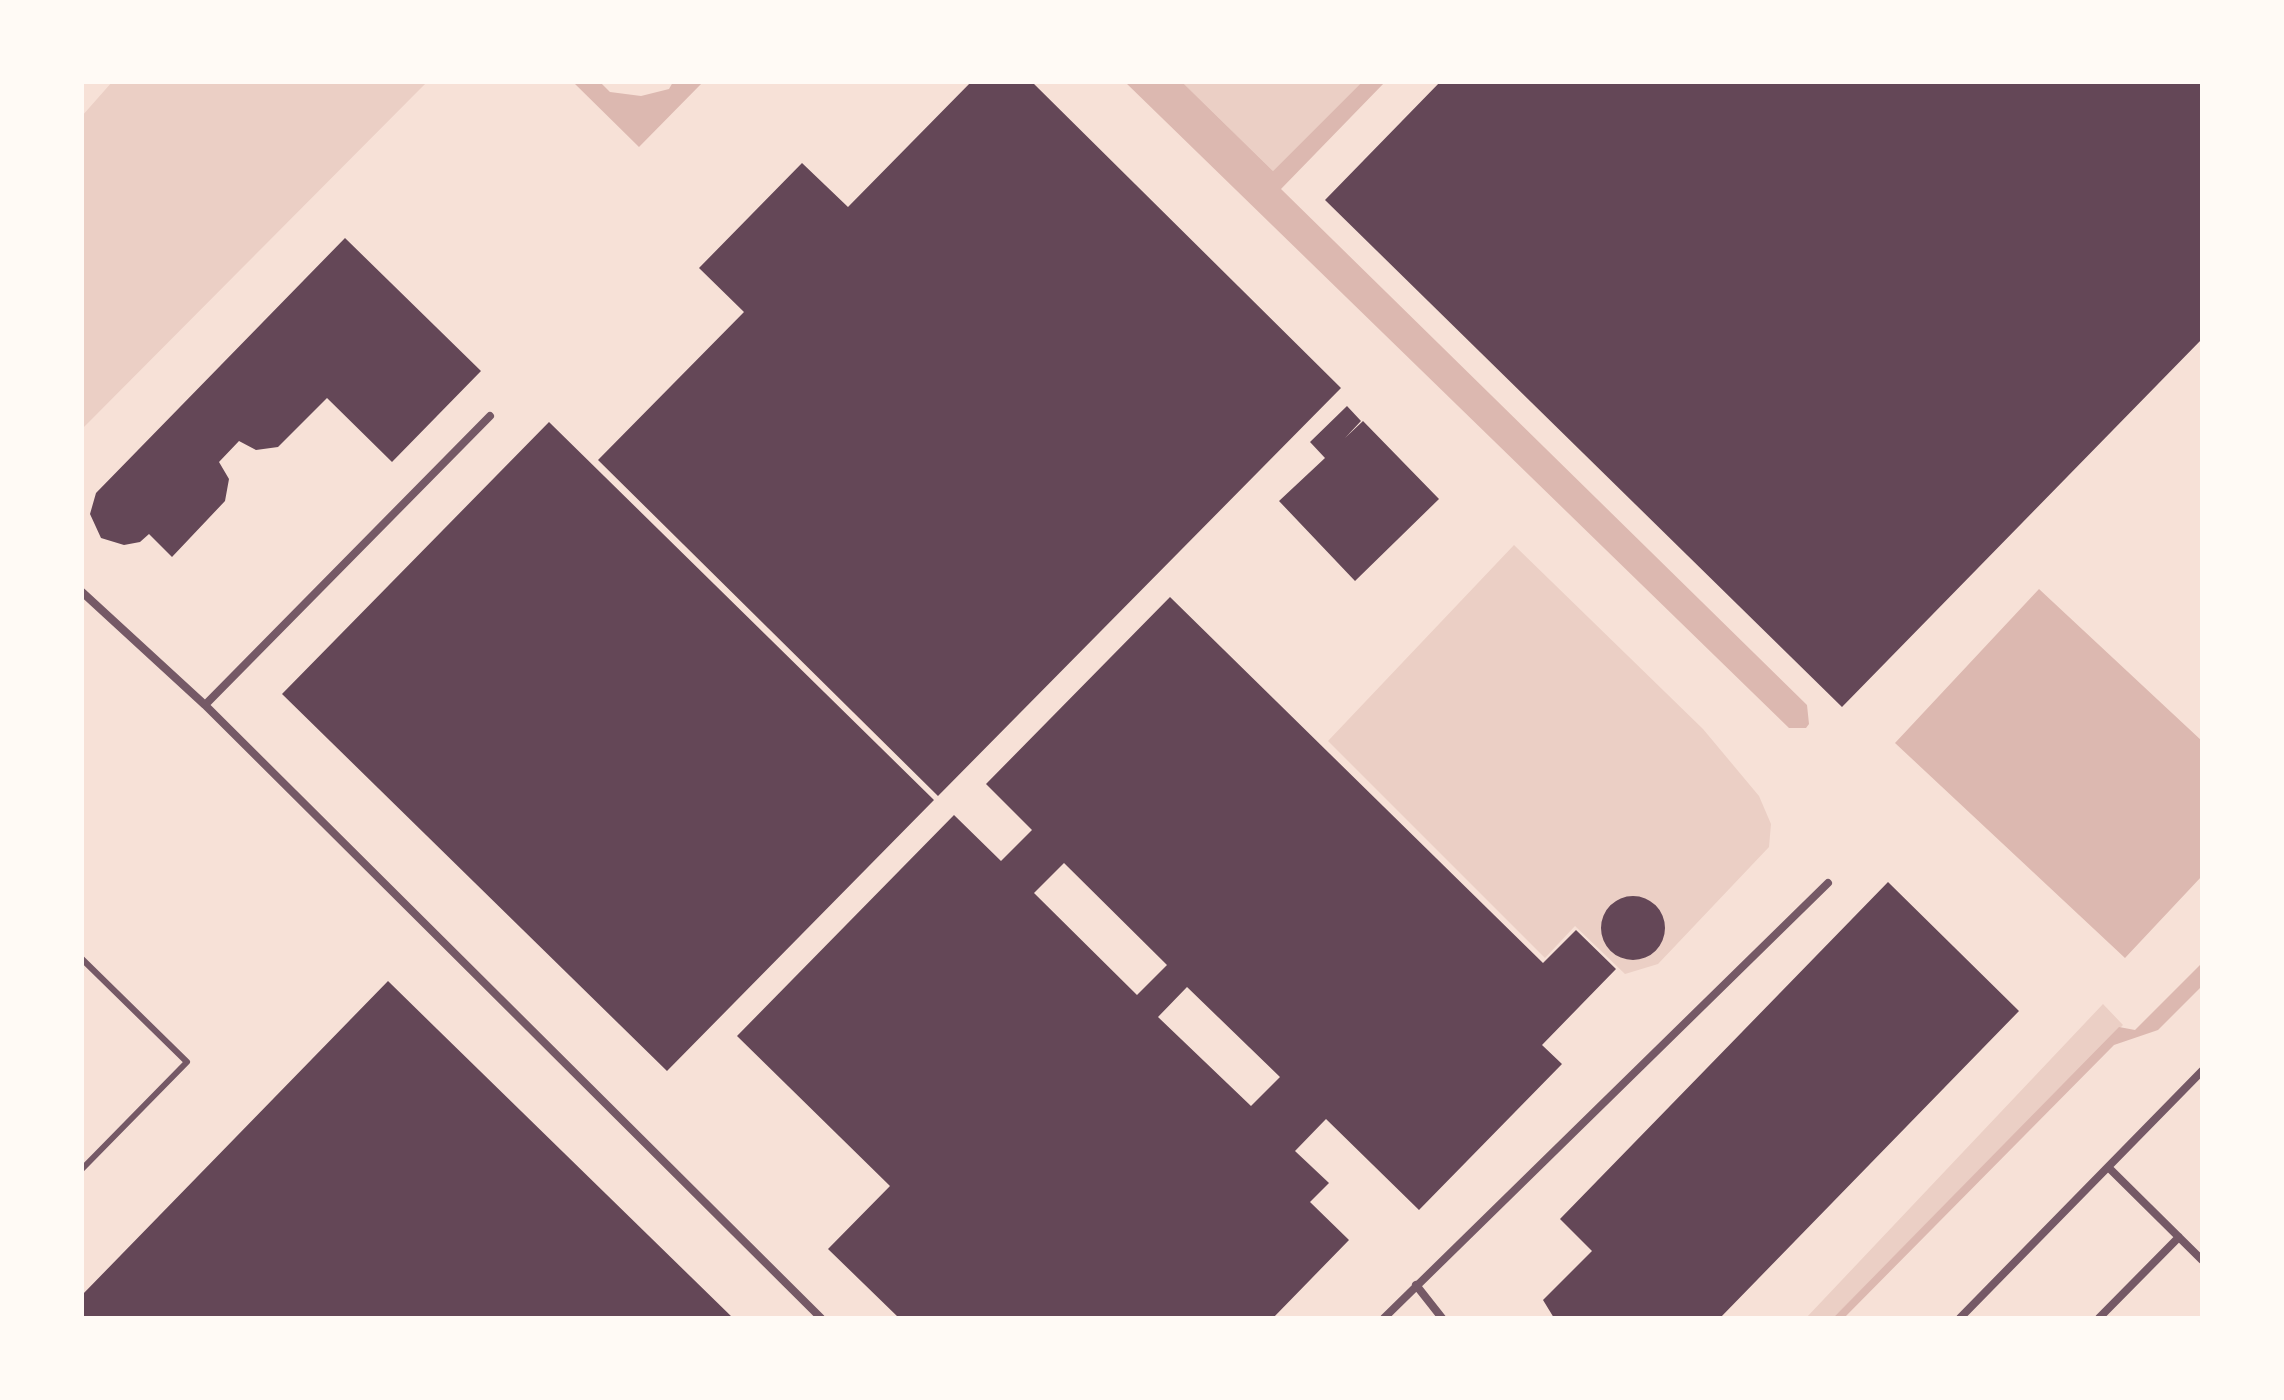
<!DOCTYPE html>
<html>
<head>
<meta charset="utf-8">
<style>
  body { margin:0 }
  #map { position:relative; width:2284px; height:1400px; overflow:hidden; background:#f7e1d7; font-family:"Libre Baskerville",serif }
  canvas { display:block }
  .frame { position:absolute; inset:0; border:84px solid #fffaf5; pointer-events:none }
</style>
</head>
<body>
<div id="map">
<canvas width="2284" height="1400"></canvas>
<div class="frame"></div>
</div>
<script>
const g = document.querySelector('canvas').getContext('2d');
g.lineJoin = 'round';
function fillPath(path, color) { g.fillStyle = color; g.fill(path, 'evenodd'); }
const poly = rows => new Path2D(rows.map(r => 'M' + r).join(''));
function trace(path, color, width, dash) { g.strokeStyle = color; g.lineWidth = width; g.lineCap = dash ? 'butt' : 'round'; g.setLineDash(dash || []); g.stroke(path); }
fillPath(poly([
  [112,82,427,82,82,429,82,116],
  [1182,82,1362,82,1273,171],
  [1514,545,1703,729,1759,796,1771,824,1769,847,1658,964,1625,974,1575,926,1545,958,1328,741],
  [2103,1004,2123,1025,1833,1318,1806,1318]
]), '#ebcfc5');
fillPath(poly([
  [573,82,600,82,610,92,641,96,669,89,673,82,703,82,639,147],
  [1125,82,1182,82,1273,171,1362,82,1385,82,1281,189,1807,705,1809,724,1806,728,1789,728],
  [2039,589,2202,741,2202,876,2125,958,1895,743],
  [2202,963,2202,986,2158,1030,2114,1045,1844,1318,1833,1318,2119,1027,2135,1030]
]), '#dcb8b0');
fillPath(poly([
  [971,82,1032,82,1341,388,938,796,598,460,744,312,699,268,802,163,848,207],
  [1440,82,2202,82,2202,339,1842,707,1325,200],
  [345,238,481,371,392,462,327,398,278,447,256,450,239,441,219,462,229,479,225,501,172,557,149,534,140,542,124,545,101,538,90,514,96,493],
  [1347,406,1361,421,1345,438,1363,421,1439,499,1355,581,1279,501,1325,458,1310,442],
  [549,422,934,800,667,1071,282,694],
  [1170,597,1543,963,1576,930,1616,969,1542,1045,1562,1064,1419,1210,1326,1119,1295,1151,1329,1183,1310,1202,1349,1240,1273,1318,899,1318,828,1249,890,1186,737,1036,954,815,1001,861,1032,830,986,784],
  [1064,863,1167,965,1137,995,1034,893],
  [1187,987,1280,1077,1251,1106,1158,1017],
  [1888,882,2019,1011,1720,1318,1554,1318,1543,1300,1592,1251,1560,1219],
  '1601 928a32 32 0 1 1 64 0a32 32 0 1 1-64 0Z',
  [388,981,437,1029,733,1318,82,1318,82,1295]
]), '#644757');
trace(poly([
  [82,959,187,1062,82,1169]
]), '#755966', 6);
trace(poly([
  [82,592,205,705,821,1318],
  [205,705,490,416],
  [2108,1167,2202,1260],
  [1416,1285,1442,1318],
  [1384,1318,1828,883],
  [1960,1318,2202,1071],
  [2099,1318,2179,1237]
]), '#755966', 8);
</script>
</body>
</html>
